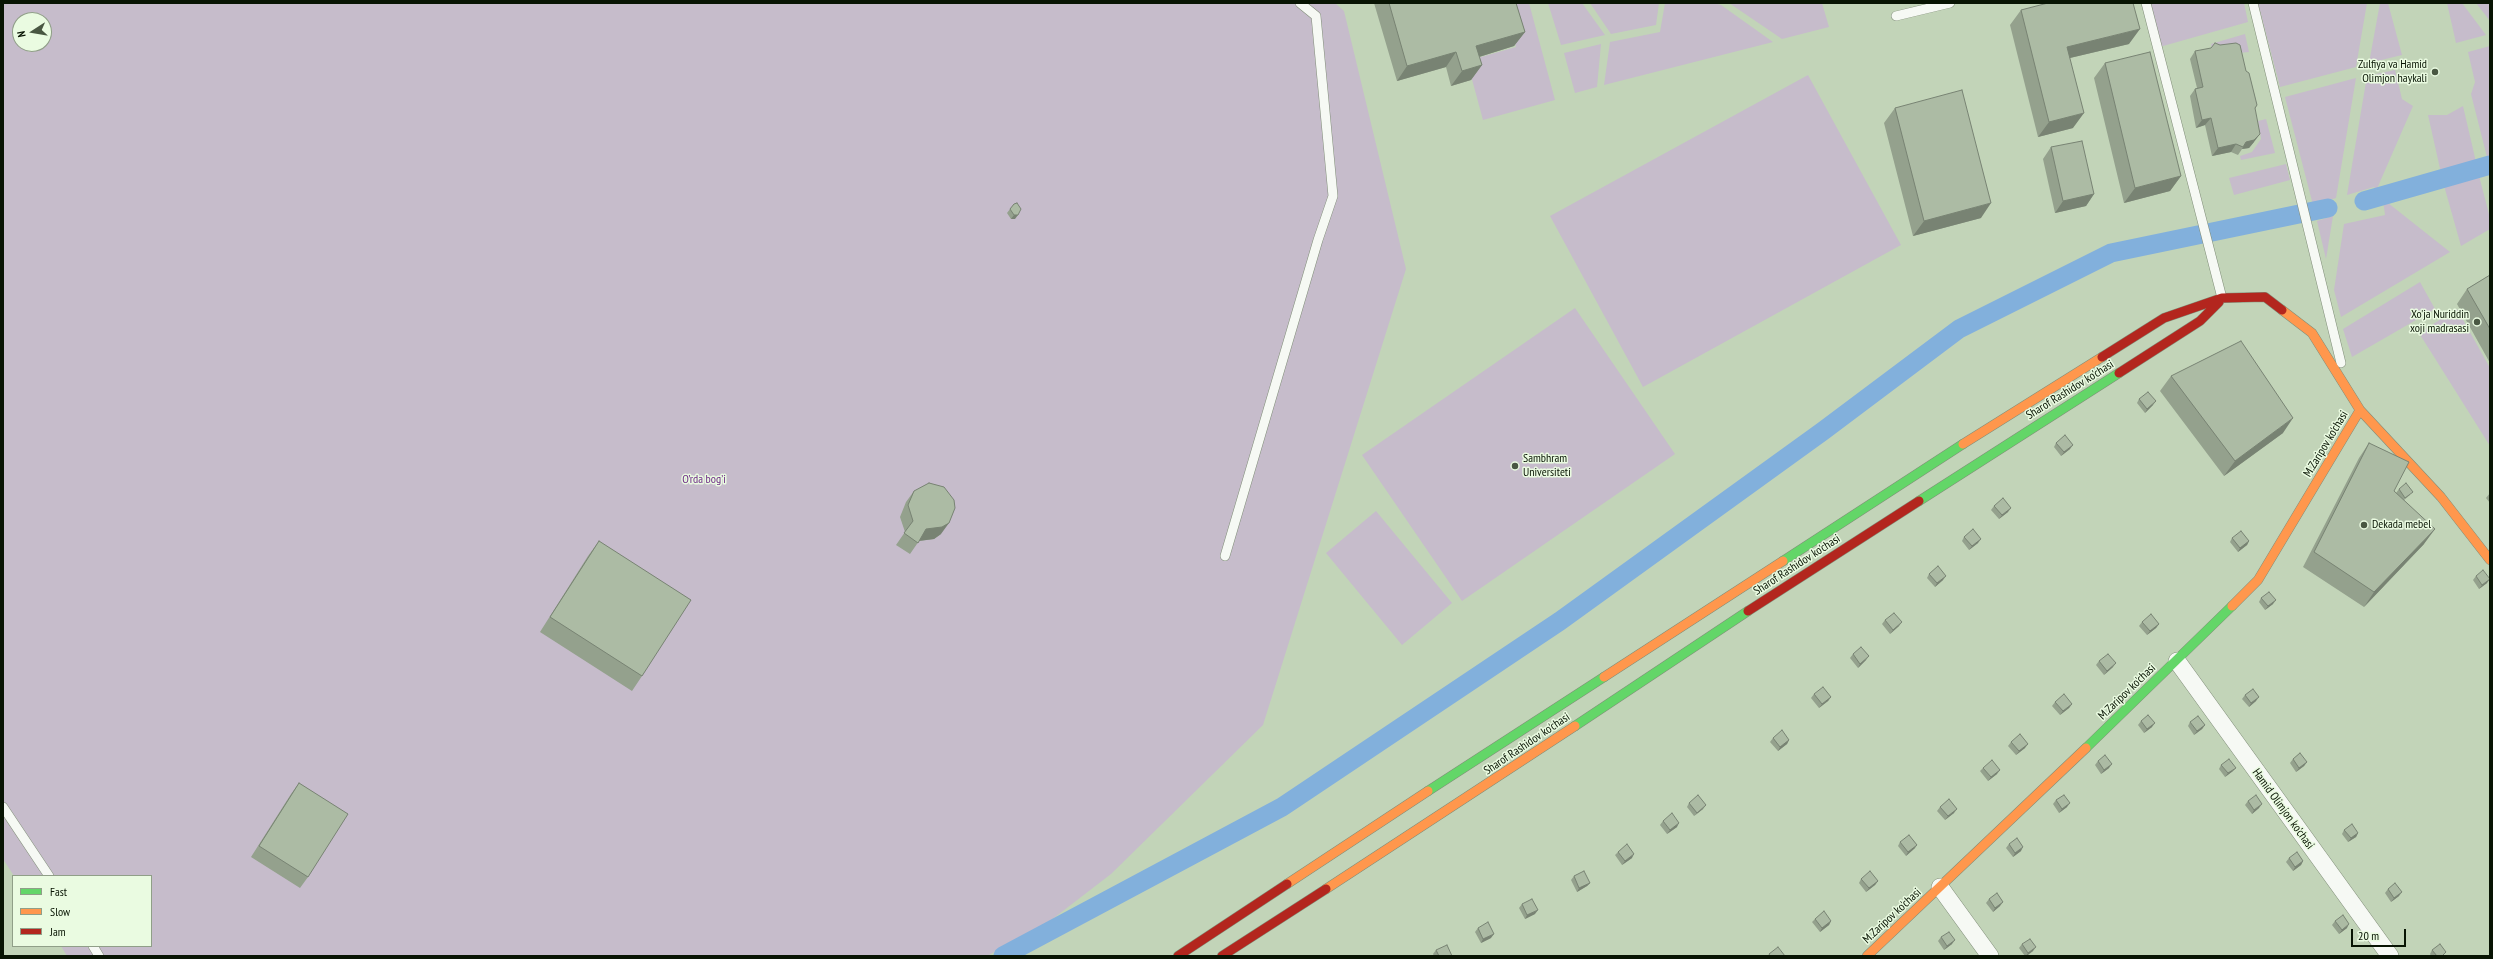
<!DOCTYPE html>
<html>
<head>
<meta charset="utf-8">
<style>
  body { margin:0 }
  #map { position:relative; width:2493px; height:959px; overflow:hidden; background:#c2d4b8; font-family:"PT Sans Narrow",sans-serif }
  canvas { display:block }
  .frame { position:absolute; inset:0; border:4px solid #081403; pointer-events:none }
  .legend { position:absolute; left:12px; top:875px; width:140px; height:72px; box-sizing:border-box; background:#eafbe1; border:1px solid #909f88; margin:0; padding:5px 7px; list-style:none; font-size:12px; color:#081403 }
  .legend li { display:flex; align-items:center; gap:8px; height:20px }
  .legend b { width:20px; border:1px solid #909f88 }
  .north { position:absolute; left:12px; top:12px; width:40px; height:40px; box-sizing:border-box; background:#eafbe1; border:1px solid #909f88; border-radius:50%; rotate:258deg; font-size:11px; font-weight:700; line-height:16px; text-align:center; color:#081403 }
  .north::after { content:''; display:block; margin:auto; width:14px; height:18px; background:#495742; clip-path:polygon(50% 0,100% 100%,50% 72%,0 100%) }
  .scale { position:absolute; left:2351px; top:929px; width:55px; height:18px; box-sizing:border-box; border:2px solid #081403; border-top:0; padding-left:5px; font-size:12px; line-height:14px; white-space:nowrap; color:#081403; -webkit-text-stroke:3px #eafbe1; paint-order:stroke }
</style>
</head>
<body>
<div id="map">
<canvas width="2493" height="959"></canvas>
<div class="frame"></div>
<ul class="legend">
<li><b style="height:5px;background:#63d668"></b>Fast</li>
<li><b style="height:5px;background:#ff974d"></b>Slow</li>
<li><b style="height:5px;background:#b3261e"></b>Jam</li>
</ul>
<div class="north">N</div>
<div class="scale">20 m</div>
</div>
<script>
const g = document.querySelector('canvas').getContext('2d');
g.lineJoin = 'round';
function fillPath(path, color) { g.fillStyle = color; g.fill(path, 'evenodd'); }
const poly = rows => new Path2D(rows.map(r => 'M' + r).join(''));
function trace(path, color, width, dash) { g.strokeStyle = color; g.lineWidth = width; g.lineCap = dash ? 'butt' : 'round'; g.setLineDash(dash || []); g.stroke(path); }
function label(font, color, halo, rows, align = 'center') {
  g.font = font + ' "PT Sans Narrow",sans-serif'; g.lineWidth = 3; g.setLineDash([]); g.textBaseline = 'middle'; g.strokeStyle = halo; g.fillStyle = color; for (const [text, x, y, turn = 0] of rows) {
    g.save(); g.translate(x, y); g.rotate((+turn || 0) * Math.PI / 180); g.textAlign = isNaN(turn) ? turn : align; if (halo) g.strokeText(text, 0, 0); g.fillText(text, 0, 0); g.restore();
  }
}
fillPath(poly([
  [3,3,1335,3,1344,11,1406,269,1263,725,1111,874,1046,924,987,956,67,956,61,946,151,946,151,876,14,876,3,859],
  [20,20,44,20,44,44,20,44],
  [1504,3,1529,3,1555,100,1483,120,1467,61,1516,47],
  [1548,3,1582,3,1605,35,1561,45],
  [1590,3,1659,3,1656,25,1611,34],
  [1665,3,1714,3,1721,5,1773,42,1604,85,1610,42,1660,32],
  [1729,3,1822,3,1829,27,1782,39],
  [2143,3,2244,3,2248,22,2156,48],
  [2258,3,2367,3,2356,67,2280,87],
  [2380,3,2388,3,2402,55,2369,63],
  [2447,3,2462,3,2486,35,2456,43],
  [2476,3,2490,3,2490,21],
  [2245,34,2249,52,2239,53,2212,48,2211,44],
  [1601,44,1597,87,1575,93,1564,53],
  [2490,46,2490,161,2488,161,2471,94,2475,82,2468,52],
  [2395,70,2402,99,2413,106,2376,191,2374,187,2347,195,2367,76],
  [1808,75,1901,245,1643,387,1550,216],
  [2356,78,2336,198,2313,205,2285,97],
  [2463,106,2476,162,2441,173,2428,115,2447,115],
  [2266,119,2275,153,2241,160,2240,156,2252,152,2261,139,2258,121],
  [2286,164,2290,180,2234,195,2229,178],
  [2478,172,2490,218,2490,229,2461,246,2443,182],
  [2383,199,2450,252,2341,317,2334,290,2344,224,2385,215],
  [2333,216,2326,259,2317,221],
  [2420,282,2435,309,2352,357,2343,329],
  [1575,308,1675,454,1462,601,1362,455],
  [2457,309,2490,368,2490,446,2419,333],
  [1376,511,1452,603,1402,645,1326,553]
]), '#c6bccb');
trace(poly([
  [2364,201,2490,165],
  [1003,956,1282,807,1560,621,1823,431,1959,329,2111,253,2328,208]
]), '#82b0dc', 19);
const lane = poly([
  [2146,3,2222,298],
  [2253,3,2341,363],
  [1896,16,1950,3],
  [1225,556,1318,240,1333,196,1316,16,1300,3],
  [3,807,49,876],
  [93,946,99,956]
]);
const street = poly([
  [2177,661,2390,956],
  [1940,887,1990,956]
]);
const fast = poly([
  [1919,501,2119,373],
  [1783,561,1963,444],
  [1575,726,1748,611],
  [2086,748,2232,606],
  [1428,791,1604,677]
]);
const slow = poly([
  [2282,310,2312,333,2360,410,2441,497,2490,560],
  [1963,444,2102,357],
  [2232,606,2258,580,2360,410],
  [1604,677,1783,561],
  [1287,884,1428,791],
  [1326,889,1575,726],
  [1867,956,2086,748]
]);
const jam = poly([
  [2102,357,2164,318,2222,298,2265,297,2282,310],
  [2119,373,2200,321,2219,302],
  [1748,611,1919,501],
  [1178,956,1287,884],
  [1222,956,1326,889]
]);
trace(lane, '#818e79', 10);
trace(street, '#818e79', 18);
trace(fast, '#818e79', 10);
trace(slow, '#818e79', 10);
trace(jam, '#818e79', 10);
trace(lane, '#f6f9f4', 9);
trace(street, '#f6f9f4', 17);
trace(fast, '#63d668', 9);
trace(slow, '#ff974d', 9);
trace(jam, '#b3261e', 9);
fillPath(poly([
  [1374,3,1516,3,1525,32,1514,46,1479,57,1482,65,1471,80,1451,86,1446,67,1397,81],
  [2021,10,2129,44,2070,58,2073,128,2038,137,2010,25],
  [2195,51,2246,71,2257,105,2255,109,2254,142,2249,148,2242,149,2238,155,2231,152,2212,156,2205,125,2196,128,2190,96,2195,89,2197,88,2190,59],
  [2105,63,2181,176,2170,191,2124,203,2094,78],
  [1895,108,1981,218,1913,236,1884,123],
  [2051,147,2094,194,2086,206,2055,213,2043,159],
  [1014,204,1015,219,1011,219,1007,213],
  [2490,275,2490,363,2457,304,2467,289],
  [2171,376,2283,433,2224,476,2160,391],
  [2139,399,2153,405,2145,413,2137,403],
  [2056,443,2070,449,2061,456,2054,447],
  [2369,443,2394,491,2396,493,2399,489,2410,495,2404,500,2424,544,2364,607,2303,567,2359,458],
  [914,491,941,534,934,539,919,541,910,554,896,545,905,532,900,517,906,502],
  [2490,493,2490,503,2486,498],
  [1994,506,2008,512,1999,519,1991,510],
  [1964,537,1978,543,1969,550,1962,541],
  [2232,538,2249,541,2247,545,2238,552,2230,542],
  [599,541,642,676,632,691,540,632,588,556],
  [1929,574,1943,580,1935,587,1927,578],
  [2476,576,2487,583,2479,589,2473,580],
  [2261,598,2273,604,2265,610,2259,602],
  [1885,620,1899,626,1890,634,1882,624],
  [2142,622,2159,624,2156,628,2147,635,2139,626],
  [1853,654,1866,660,1858,668,1850,658],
  [2099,661,2113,667,2104,675,2096,665],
  [1814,694,1831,697,1828,701,1819,708,1811,698],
  [2245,695,2256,701,2249,707,2242,699],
  [2055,702,2072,704,2069,708,2060,715,2052,706],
  [2141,721,2152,727,2144,733,2138,725],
  [2190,722,2205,725,2202,729,2194,735,2188,726],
  [1773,738,1789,740,1787,744,1778,751,1770,742],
  [2011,742,2025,748,2016,755,2008,746],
  [2293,759,2307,762,2304,766,2296,772,2290,763],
  [2098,761,2109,768,2101,774,2095,765],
  [2221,765,2233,771,2225,777,2219,769],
  [1983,768,1997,774,1988,781,1980,771],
  [299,783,308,877,300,888,251,857,291,794],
  [2056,800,2067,807,2059,813,2053,804],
  [2248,801,2259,808,2252,814,2245,805],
  [1689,803,1703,809,1694,816,1687,807],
  [1940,807,1954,813,1945,820,1937,811],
  [1663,821,1677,827,1667,834,1660,825],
  [2344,830,2358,833,2356,837,2348,842,2342,834],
  [1900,842,1915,848,1906,856,1898,846],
  [2009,844,2021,851,2013,857,2006,848],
  [1618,852,1632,858,1622,865,1615,855],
  [2289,858,2303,861,2301,865,2293,871,2286,862],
  [1574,876,1590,883,1587,886,1577,892,1571,880],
  [1861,879,1878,881,1875,885,1866,892,1859,883],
  [2388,889,2399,896,2391,902,2385,893],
  [1989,899,2000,906,1993,912,1986,903],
  [1522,904,1535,914,1525,919,1519,908],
  [1815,919,1831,921,1829,925,1820,932,1812,922],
  [2335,921,2347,928,2339,934,2332,925],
  [1478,928,1491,938,1481,943,1475,932],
  [1941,937,1952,944,1944,950,1938,941],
  [2022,944,2033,951,2027,956,2025,956,2019,948],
  [1436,950,1452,956,1434,956,1433,954],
  [2432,950,2444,956,2431,956,2430,954]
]), '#94a18d');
fillPath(poly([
  [2140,29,2129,44,2057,61,2067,47],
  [1525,32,1514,46,1466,61,1476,46],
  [1456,52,1446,67,1397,81,1407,66],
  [1482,65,1471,80,1451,86,1462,71],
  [2084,113,2073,128,2038,137,2049,122],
  [2211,118,2205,125,2196,128,2202,120],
  [2260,134,2254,142,2249,148,2242,149,2246,142],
  [2236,144,2231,152,2212,156,2218,148],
  [2181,176,2170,191,2124,203,2135,188],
  [2094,194,2086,206,2055,213,2063,201],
  [1991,203,1981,218,1913,236,1924,221],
  [1014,215,1018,215,1015,219,1011,219],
  [2156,401,2153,405,2145,413,2147,409],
  [2293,418,2283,433,2224,476,2235,461],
  [2073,445,2070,449,2061,456,2064,452],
  [2011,508,2008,512,1999,519,2002,515],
  [949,523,941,534,934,539,918,541,926,529],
  [2435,529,2424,544,2364,607,2374,592],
  [1981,539,1978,543,1969,550,1972,546],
  [2249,541,2247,545,2238,552,2240,548],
  [1946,576,1943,580,1935,587,1937,583],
  [2490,579,2487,583,2479,589,2482,585],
  [2276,600,2273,604,2265,610,2268,606],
  [1902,622,1899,626,1890,634,1893,630],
  [2159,624,2156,628,2147,635,2150,631],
  [1869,656,1866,660,1858,668,1860,664],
  [2116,663,2113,667,2104,675,2107,671],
  [1831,697,1828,701,1819,708,1822,704],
  [2259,697,2256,701,2249,707,2251,703],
  [2072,704,2069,708,2060,715,2063,711],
  [2155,723,2152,727,2144,733,2147,729],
  [2205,725,2202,729,2194,735,2197,731],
  [1789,740,1787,744,1778,751,1780,747],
  [2028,744,2025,748,2016,755,2019,751],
  [2307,762,2304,766,2296,772,2299,768],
  [2112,764,2109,768,2101,774,2104,770],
  [2236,768,2233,771,2225,777,2228,773],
  [2000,770,1997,774,1988,781,1991,777],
  [2070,803,2067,807,2059,813,2062,809],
  [2262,804,2259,808,2252,814,2254,810],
  [1706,805,1703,809,1694,816,1697,813],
  [1957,809,1954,813,1945,820,1948,816],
  [1679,823,1677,827,1667,834,1670,830],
  [2358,833,2356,837,2348,842,2351,838],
  [1917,845,1915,848,1906,856,1908,852],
  [2023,847,2021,851,2013,857,2015,853],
  [1634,854,1632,858,1622,865,1625,861],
  [2303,861,2301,865,2293,871,2295,867],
  [1878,881,1875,885,1866,892,1869,888],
  [1590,883,1587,886,1577,892,1579,888],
  [2402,892,2399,896,2391,902,2394,898],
  [2003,902,2000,906,1993,912,1995,908],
  [1538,910,1535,914,1525,919,1527,915],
  [1831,921,1829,925,1820,932,1822,928],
  [2349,924,2347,928,2339,934,2342,930],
  [1494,934,1491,938,1481,943,1483,939],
  [1955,940,1952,944,1944,950,1947,946],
  [2036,947,2033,951,2026,956,2028,953]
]), '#788373');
const building = poly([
  [1389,3,1516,3,1525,32,1476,46,1482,65,1462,71,1456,52,1407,66,1389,3],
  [2048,3,2133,3,2140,29,2067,47,2084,113,2049,122,2021,10,2048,3],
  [2215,43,2220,45,2236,43,2240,45,2246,71,2249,73,2257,105,2255,108,2260,134,2254,140,2246,142,2243,147,2236,144,2218,148,2211,118,2202,120,2195,89,2203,87,2195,51,2211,48,2215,43],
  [2150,52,2181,176,2135,188,2105,63,2150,52],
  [1962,90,1991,203,1924,221,1895,108,1962,90],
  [2082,141,2094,194,2063,201,2051,147,2082,141],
  [1017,203,1021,209,1018,215,1014,215,1010,209,1014,204,1017,203],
  [2490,275,2490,329,2467,289,2490,275],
  [2241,341,2293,418,2235,461,2171,376,2241,341],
  [2148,392,2156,401,2147,409,2139,399,2148,392],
  [2065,435,2073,445,2064,452,2056,443,2065,435],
  [2369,443,2409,462,2394,491,2435,529,2374,592,2314,552,2369,443],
  [929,483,944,487,954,500,955,508,949,523,942,527,926,529,918,543,904,533,913,521,908,505,914,491,929,483],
  [2406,483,2413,492,2405,498,2399,489,2406,483],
  [2003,498,2011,508,2002,515,1994,506,2003,498],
  [1973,529,1981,539,1972,546,1964,537,1973,529],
  [2241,531,2249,541,2240,548,2232,538,2241,531],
  [599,541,691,600,642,676,550,617,599,541],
  [1938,566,1946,576,1937,583,1929,574,1938,566],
  [2483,570,2490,579,2482,585,2476,576,2483,570],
  [2269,592,2276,600,2268,606,2261,598,2269,592],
  [1894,613,1902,622,1893,630,1885,620,1894,613],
  [2151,614,2159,624,2150,631,2142,622,2151,614],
  [1861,647,1869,656,1860,664,1853,654,1861,647],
  [2108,654,2116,663,2107,671,2099,661,2108,654],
  [1823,687,1831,697,1822,704,1814,694,1823,687],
  [2253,689,2259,697,2251,703,2245,695,2253,689],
  [2064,694,2072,704,2063,711,2055,702,2064,694],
  [2148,715,2155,723,2147,729,2141,721,2148,715],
  [2198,716,2205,725,2197,731,2190,722,2198,716],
  [1782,730,1789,740,1780,747,1773,738,1782,730],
  [2020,734,2028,744,2019,751,2011,742,2020,734],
  [2300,753,2307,762,2299,768,2293,759,2300,753],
  [2105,755,2112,764,2104,770,2098,761,2105,755],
  [2229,759,2236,768,2228,773,2221,765,2229,759],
  [1992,760,2000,770,1991,777,1983,768,1992,760],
  [299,783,348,814,308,877,259,846,299,783],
  [1698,795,1706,805,1697,813,1689,803,1698,795],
  [2064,795,2070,803,2062,809,2056,800,2064,795],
  [2256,795,2262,804,2254,810,2248,801,2256,795],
  [1949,799,1957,809,1948,816,1940,807,1949,799],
  [1672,813,1679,823,1670,830,1663,821,1672,813],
  [2352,824,2358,833,2351,838,2344,830,2352,824],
  [1909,835,1917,845,1908,852,1900,842,1909,835],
  [2017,838,2023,847,2015,853,2009,844,2017,838],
  [1627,844,1634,854,1625,861,1618,852,1627,844],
  [2297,852,2303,861,2295,867,2289,858,2297,852],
  [1584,871,1590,883,1579,888,1574,876,1584,871],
  [1870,871,1878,881,1869,888,1861,879,1870,871],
  [2395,883,2402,892,2394,898,2388,889,2395,883],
  [1997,893,2003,902,1995,908,1989,899,1997,893],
  [1532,899,1538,910,1527,915,1522,904,1532,899],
  [1824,911,1831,921,1822,928,1815,919,1824,911],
  [2343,915,2349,924,2342,930,2335,921,2343,915],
  [1488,922,1494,934,1483,939,1478,928,1488,922],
  [1949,932,1955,940,1947,946,1941,937,1949,932],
  [2030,939,2036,947,2028,953,2022,944,2030,939],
  [2440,944,2446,952,2442,956,2437,956,2432,950,2440,944],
  [1447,945,1452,956,1439,956,1436,950,1447,945],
  [1778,947,1785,956,1770,956,1769,954,1778,947]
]);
fillPath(building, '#acbba4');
trace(building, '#788373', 1);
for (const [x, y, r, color] of [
  [2435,72,4,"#495742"],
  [2477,322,4,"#495742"],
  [1515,466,4,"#495742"],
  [2364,525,4,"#495742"]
]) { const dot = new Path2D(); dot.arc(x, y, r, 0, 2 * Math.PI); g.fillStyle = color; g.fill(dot); trace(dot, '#eafbe1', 1.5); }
label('12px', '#081403', '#eafbe1', [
  ["Zulfiya va Hamid",2427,65],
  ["Olimjon haykali",2427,79],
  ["Xo'ja Nuriddin",2469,315],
  ["xoji madrasasi",2469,329],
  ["Sambhram",1523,459,"left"],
  ["Universiteti",1523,473,"left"],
  ["Dekada mebel",2372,525,"left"]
], 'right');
label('12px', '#081403', '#eafbe1', [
  ["Sharof Rashidov ko'chasi",2070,390,-32],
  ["M.Zaripov ko'chasi",2326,444,-59],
  ["Sharof Rashidov ko'chasi",1797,565,-33],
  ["M.Zaripov ko'chasi",2127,692,-44],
  ["Sharof Rashidov ko'chasi",1527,744,-34],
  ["Hamid Olimjon ko'chasi",2283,809,54],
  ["M.Zaripov ko'chasi",1892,916,-43]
]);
label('12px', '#6d2986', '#eafbe1', [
  ["O’rda bog’i",704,480]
]);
</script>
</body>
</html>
